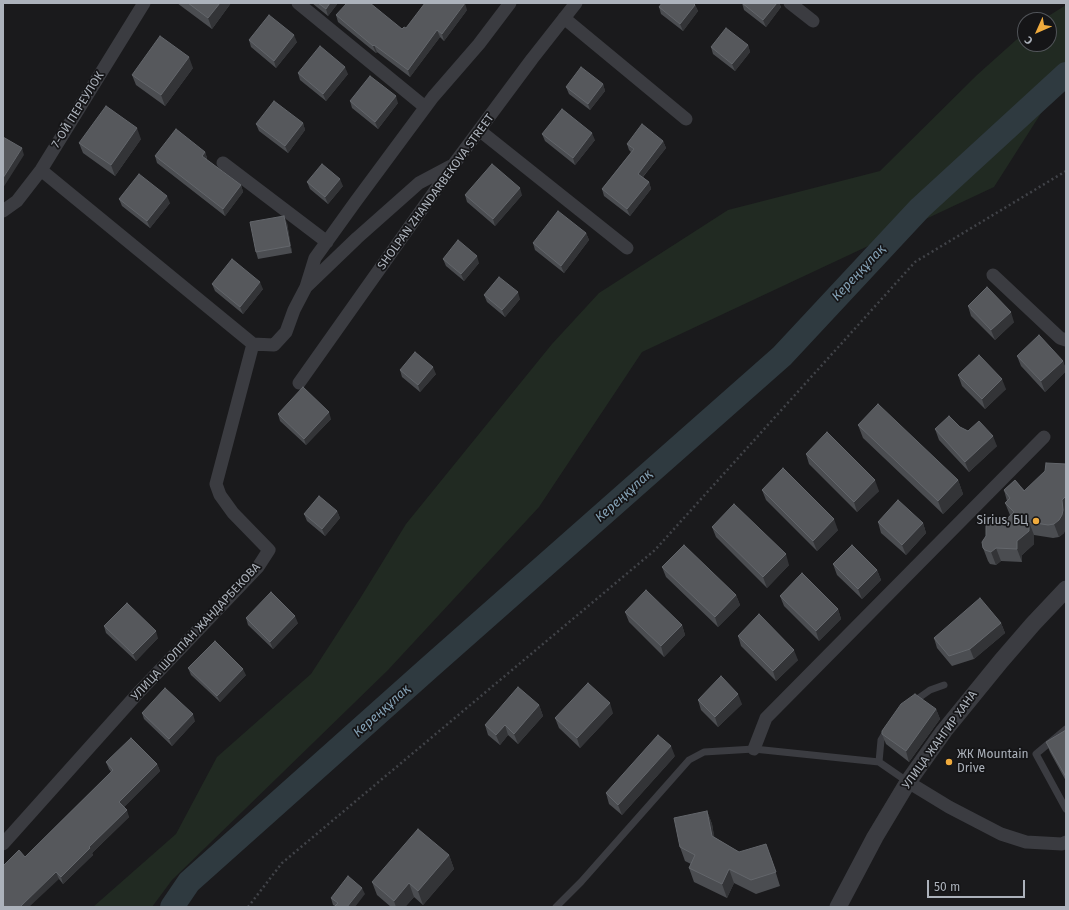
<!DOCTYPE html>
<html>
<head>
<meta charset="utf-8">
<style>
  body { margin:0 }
  #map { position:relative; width:1069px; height:910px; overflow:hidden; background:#1a1a1c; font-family:"Fira Sans",sans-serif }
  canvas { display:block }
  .frame { position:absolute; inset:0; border:4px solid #acb2bb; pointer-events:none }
  .north { position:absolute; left:1017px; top:12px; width:40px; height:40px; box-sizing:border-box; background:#151517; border:1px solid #515459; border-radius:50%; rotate:225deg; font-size:11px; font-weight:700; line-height:16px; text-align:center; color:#acb2bb }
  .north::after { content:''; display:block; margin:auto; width:14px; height:18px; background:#f0ab3d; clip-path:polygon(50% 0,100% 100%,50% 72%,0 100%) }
  .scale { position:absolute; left:927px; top:880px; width:98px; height:18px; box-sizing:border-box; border:2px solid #acb2bb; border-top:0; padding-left:5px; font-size:12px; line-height:14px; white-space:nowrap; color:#acb2bb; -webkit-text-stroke:3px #151517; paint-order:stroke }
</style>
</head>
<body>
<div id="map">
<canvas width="1069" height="910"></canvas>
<div class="frame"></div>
<div class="north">С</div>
<div class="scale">50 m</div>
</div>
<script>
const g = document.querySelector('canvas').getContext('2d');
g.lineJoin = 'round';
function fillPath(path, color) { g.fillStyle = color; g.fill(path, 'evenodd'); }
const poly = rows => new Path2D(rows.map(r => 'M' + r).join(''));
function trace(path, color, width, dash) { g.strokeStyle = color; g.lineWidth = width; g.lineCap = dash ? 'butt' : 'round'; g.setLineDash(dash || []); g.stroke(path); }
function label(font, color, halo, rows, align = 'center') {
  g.font = font + ' "Fira Sans",sans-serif'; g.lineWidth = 3.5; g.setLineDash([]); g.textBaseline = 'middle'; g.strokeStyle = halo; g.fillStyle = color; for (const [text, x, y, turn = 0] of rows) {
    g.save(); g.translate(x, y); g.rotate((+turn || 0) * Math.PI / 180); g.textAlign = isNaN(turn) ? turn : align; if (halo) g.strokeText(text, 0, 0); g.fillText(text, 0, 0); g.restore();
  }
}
fillPath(poly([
  [1066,5,1066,81,1059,85,994,187,642,352,539,507,388,670,172,880,152,907,93,907,176,834,217,757,311,674,361,597,406,524,552,344,599,293,728,210,880,171,977,75,1025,32,1025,44,1049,44,1049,20,1042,20]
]), '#212a22');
trace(poly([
  [172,907,189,882,431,666,782,356,920,208,1066,74]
]), '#2f3a40', 24);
trace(poly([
  [248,907,282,863,655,550,915,262,1066,171]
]), '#414348', 2.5, [2, 3]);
trace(poly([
  [913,702,930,690,944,685],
  [1066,729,1036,754,1066,809],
  [879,762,881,740,887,730],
  [556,907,581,882,689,760,704,752,754,749,879,762,908,782]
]), '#3b3c41', 7);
trace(poly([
  [298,3,425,107],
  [790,3,813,21],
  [564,18,686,119],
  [479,130,627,248],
  [223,163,327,242],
  [41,170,253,344],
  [3,211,17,201,41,170,144,3],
  [993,275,1060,338,1066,340],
  [306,287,315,258,356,201,433,97,479,44,510,3],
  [253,344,274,345,286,332,294,310,306,287,357,238,419,183,451,166],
  [299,383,454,164,532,59,576,3],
  [754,749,766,718,1044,437],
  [908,782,949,807,1001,834,1026,842,1062,844,1066,842],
  [3,844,139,692,258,567,269,550,233,513,220,495,216,484,253,344]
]), '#3b3c41', 13);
trace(poly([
  [838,907,875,837,908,782,944,731,1001,661,1033,624,1066,589]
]), '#3b3c41', 17);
fillPath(poly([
  [177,3,231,3,212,29],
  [312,3,338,3,328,16],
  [742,3,779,3,781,7,766,27,744,10],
  [695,5,698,11,683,31,661,14,659,7],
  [467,10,444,41,440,37,410,77,377,52,376,53,338,22,336,15,402,29,406,28],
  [249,40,297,42,276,68,251,47],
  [748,45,750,52,735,71,713,54,711,47],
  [193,68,165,106,136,85,132,75],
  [298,73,348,74,326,101,300,80],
  [603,84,605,91,590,110,569,94,566,87],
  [350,101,398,103,378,129,352,108],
  [303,123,305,130,288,153,259,131,256,124],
  [542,134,595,140,575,165,545,141],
  [141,139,115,176,83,153,79,143],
  [663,141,666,148,643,177,649,182,651,189,630,216,604,196,602,189,631,152,629,150,627,144],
  [205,152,207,158,207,160,241,185,243,192,225,216,157,163,155,156],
  [307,182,343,186,328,204,310,189],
  [465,195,522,195,495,226,467,202],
  [119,199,170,203,150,228,122,206],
  [287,223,292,253,258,259,256,252],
  [586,233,589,240,564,273,535,250,533,243],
  [443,259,479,263,464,281,446,266],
  [212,284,263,289,243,314,215,291],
  [484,295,520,299,505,317,487,302],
  [968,306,1014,322,995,340,971,316],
  [1017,356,1063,361,1066,370,1066,371,1045,392,1021,366],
  [400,370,436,374,420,392,402,377],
  [958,375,1006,389,985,409,962,386],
  [278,414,331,419,306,445,280,421],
  [858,425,958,480,963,494,943,514,863,438],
  [960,427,997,446,969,472,939,440,935,429],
  [806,454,879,491,857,512,809,464],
  [1015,480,1064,533,1059,537,1053,538,1034,535,1034,544,1022,555,1022,562,1001,561,996,565,990,564,988,561,983,548,1003,523,1010,515,1005,503,1007,501,1004,490],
  [762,490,838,530,817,551,766,500],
  [337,511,340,518,325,536,307,521,304,514],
  [878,522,923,523,926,533,906,555,881,533],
  [712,527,789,565,767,588,716,537],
  [833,564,877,570,881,580,862,599,837,575],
  [662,567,736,595,740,605,718,627,666,577],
  [780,596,838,609,841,619,819,641,784,606],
  [625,612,682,625,685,635,664,657,629,622],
  [246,618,298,623,273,649,248,625],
  [1001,623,1005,633,974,659,952,666,937,648,934,638],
  [104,626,158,638,136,661,106,633],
  [738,636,798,660,776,681,741,646],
  [188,668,246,675,220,702,191,675],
  [698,700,742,704,718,727,701,710],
  [539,705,543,716,518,744,508,735,500,745,488,735,485,725],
  [936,709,940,719,909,762,886,744,882,734],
  [142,713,195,721,172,746,144,719],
  [613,713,580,748,559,728,555,718],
  [1066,730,1066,781,1050,752,1046,742],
  [675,756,622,815,609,804,606,793],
  [106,762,157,764,160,771,124,807,129,817,92,853,93,855,63,884,59,879,25,857,111,772,109,769],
  [707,811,712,824,714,837,739,852,771,857,780,886,756,894,734,883,727,898,694,882,689,868,691,864,685,861,680,847],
  [449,855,454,869,423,905,414,897,405,907,391,907,377,895,372,882],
  [365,894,335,906,333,905,331,898]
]), '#4b4d51');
fillPath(poly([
  [220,3,231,3,212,29,208,18],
  [330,3,338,3,328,16,326,9],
  [465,3,467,10,444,41,442,34],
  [777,3,779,3,781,7,766,27,763,20],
  [695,5,698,11,683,31,680,24],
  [437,30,440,37,410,77,408,70],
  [294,35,297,42,276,68,274,61],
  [374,45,377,52,376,53,373,46],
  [748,45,750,52,735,71,732,64],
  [189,57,193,68,165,106,161,95],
  [345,67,348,74,326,101,323,94],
  [603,84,605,91,590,110,588,104],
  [396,96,398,103,378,129,375,122],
  [303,123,305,130,288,153,285,146],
  [137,128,141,139,115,176,111,165],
  [592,133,595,140,575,165,573,158],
  [663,141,666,148,640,180,638,174],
  [22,148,24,155,3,188,3,178],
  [205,152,207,158,204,163,202,156],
  [340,179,343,186,328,204,325,197],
  [649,182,651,189,630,216,627,209],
  [241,185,243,192,225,216,223,209],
  [520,188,522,195,495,226,493,219],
  [167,196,170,203,150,228,147,221],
  [284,216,287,223,292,253,290,246],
  [586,233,589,240,564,273,561,266],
  [477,256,479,263,464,281,461,274],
  [260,282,263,289,243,314,240,307],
  [518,292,520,299,505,317,502,310],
  [1011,312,1014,322,995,340,991,330],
  [1063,361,1066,370,1066,371,1045,392,1041,381],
  [433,367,436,374,420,392,418,385],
  [1002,379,1006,389,985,409,982,399],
  [329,412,331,419,306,445,304,439],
  [993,436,997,446,969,472,965,462],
  [875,480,879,491,857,512,854,502],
  [958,480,963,494,943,514,938,501],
  [1066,496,1066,530,1064,533,1059,537,1054,524,1062,500],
  [337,511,340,518,325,536,322,529],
  [834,519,838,530,817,551,813,541],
  [1029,522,1034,535,1034,544,1022,555,1022,562,1017,549,1017,541],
  [923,523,926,533,906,555,902,545],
  [996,548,1001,561,996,565,991,552],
  [786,554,789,565,767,588,763,577],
  [877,570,881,580,862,599,858,589],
  [736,595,740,605,718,627,715,617],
  [838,609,841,619,819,641,816,631],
  [295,616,298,623,273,649,270,642],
  [1001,623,1005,633,974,659,970,649],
  [682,625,685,635,664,657,661,646],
  [156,631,158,638,136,661,133,654],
  [794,650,798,660,776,681,773,671],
  [243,669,246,675,220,702,217,696],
  [738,694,742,704,718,727,715,717],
  [610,703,613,713,580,748,577,738],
  [539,705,543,716,518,744,514,734],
  [936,709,940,719,909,762,906,751],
  [193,714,195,721,172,746,169,739],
  [505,725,508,735,500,745,496,735],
  [671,746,675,756,622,815,618,805],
  [157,764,160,771,122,809,119,802],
  [127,810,129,817,92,853,93,855,63,884,61,877,89,847],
  [707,811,712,824,717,850,712,836],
  [449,855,454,869,423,905,418,891],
  [729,869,734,883,727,898,722,884],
  [56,872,59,879,29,907,20,907],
  [409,883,414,897,405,907,396,907,394,901],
  [362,888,365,894,355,907,347,907]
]), '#333437');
const building = poly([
  [188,3,220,3,208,18,188,3],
  [318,3,330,3,326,9,318,3],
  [347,3,370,3,402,29,404,27,406,28,425,3,465,3,442,34,437,30,408,70,374,45,373,46,336,15,347,3],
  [662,3,693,3,695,5,680,24,659,7,662,3],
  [742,3,777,3,763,20,742,3],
  [269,15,294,35,274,61,249,40,269,15],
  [726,28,748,45,732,64,711,47,726,28],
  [160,36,189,57,161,95,132,75,160,36],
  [320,46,345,67,323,94,298,73,320,46],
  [581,67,603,84,588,104,566,87,581,67],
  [370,76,396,96,375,122,350,101,370,76],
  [274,101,303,123,285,146,256,124,274,101],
  [106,106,137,128,111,165,79,143,106,106],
  [562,109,592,133,573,158,542,134,562,109],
  [642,124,663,141,638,174,649,182,627,209,602,189,634,149,627,144,642,124],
  [176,129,205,152,202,156,241,185,223,209,155,156,176,129],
  [3,137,22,148,3,178,3,137],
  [322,164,340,179,325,197,307,182,322,164],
  [492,164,520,188,493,219,465,195,492,164],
  [139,174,167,196,147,221,119,199,139,174],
  [558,211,586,233,561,266,533,243,558,211],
  [284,216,290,246,256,252,250,222,284,216],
  [458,240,477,256,461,274,443,259,458,240],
  [232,259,260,282,240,307,212,284,232,259],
  [499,277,518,292,502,310,484,295,499,277],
  [987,287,1011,312,991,330,968,306,987,287],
  [1039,335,1063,361,1041,381,1017,356,1039,335],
  [415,352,433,367,418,385,400,370,415,352],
  [979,355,1002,379,982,399,958,375,979,355],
  [303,387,329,412,304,439,278,414,303,387],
  [878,404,958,480,938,501,858,425,878,404],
  [949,416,960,427,968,431,979,421,993,436,965,462,935,429,949,416],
  [827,432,875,480,854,502,806,454,827,432],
  [1046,463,1066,464,1066,496,1062,500,1063,510,1062,515,1059,520,1054,524,1048,525,1029,522,1029,531,1017,541,1017,549,996,548,991,552,985,550,983,548,982,542,986,536,986,519,998,519,1003,523,1014,512,1005,503,1010,498,1004,490,1015,480,1024,491,1045,471,1046,463],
  [783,468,834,519,813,541,762,490,783,468],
  [319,496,337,511,322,529,304,514,319,496],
  [898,500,923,523,902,545,878,522,898,500],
  [734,504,786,554,763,577,712,527,734,504],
  [684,545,736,595,715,617,662,567,684,545],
  [852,545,877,570,858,589,833,564,852,545],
  [802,573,838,609,816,631,780,596,802,573],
  [646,590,682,625,661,646,625,612,646,590],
  [271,592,295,616,270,642,246,618,271,592],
  [980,598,1001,623,970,649,949,656,934,638,980,598],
  [127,603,156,631,133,654,104,626,127,603],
  [759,614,794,650,773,671,738,636,759,614],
  [215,641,243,669,217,696,188,668,215,641],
  [721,676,738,694,715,717,698,700,721,676],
  [588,683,610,703,577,738,555,718,588,683],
  [518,687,539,705,514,734,505,725,496,735,485,725,518,687],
  [165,688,193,714,169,739,142,713,165,688],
  [915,694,936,709,906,751,882,734,882,731,901,704,915,694],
  [1066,730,1066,777,1046,742,1066,730],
  [658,735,671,746,618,805,606,793,658,735],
  [131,738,157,764,119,802,127,810,89,847,90,848,61,877,56,872,20,907,3,907,3,866,19,850,25,857,113,770,106,762,131,738],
  [707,811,712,836,739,852,766,844,776,872,751,880,729,869,722,884,689,868,695,855,680,847,674,818,707,811],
  [418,829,449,855,418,891,409,883,394,901,372,882,418,829],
  [348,876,362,888,347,907,334,907,338,903,331,898,348,876]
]);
fillPath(building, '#56585c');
trace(building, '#63666b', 1);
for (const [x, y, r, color] of [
  [1036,521,4,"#f0ab3d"],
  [949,762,4,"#f0ab3d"]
]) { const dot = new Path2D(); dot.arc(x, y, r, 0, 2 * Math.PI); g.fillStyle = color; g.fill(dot); trace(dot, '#151517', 1.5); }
label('12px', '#acb2bb', '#151517', [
  ["7-ОЙ ПЕРЕУЛОК",78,110,-58],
  ["SHOLPAN ZHANDARBEKOVA STREET",436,192,-54],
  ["УЛИЦА ШОЛПАН ЖАНДАРБЕКОВА",196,632,-47],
  ["УЛИЦА ЖАНГИР ХАНА",940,740,-54]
]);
label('12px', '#acb2bb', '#151517', [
  ["Sirius, БЦ",1028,521],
  ["ЖК Mountain",957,755,"left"],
  ["Drive",957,769,"left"]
], 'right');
label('italic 13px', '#84a1b5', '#151517', [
  ["Кереңқұлақ",859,273,-47],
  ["Кереңқұлақ",624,496,-42],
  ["Кереңқұлақ",382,711,-42]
]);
</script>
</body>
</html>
